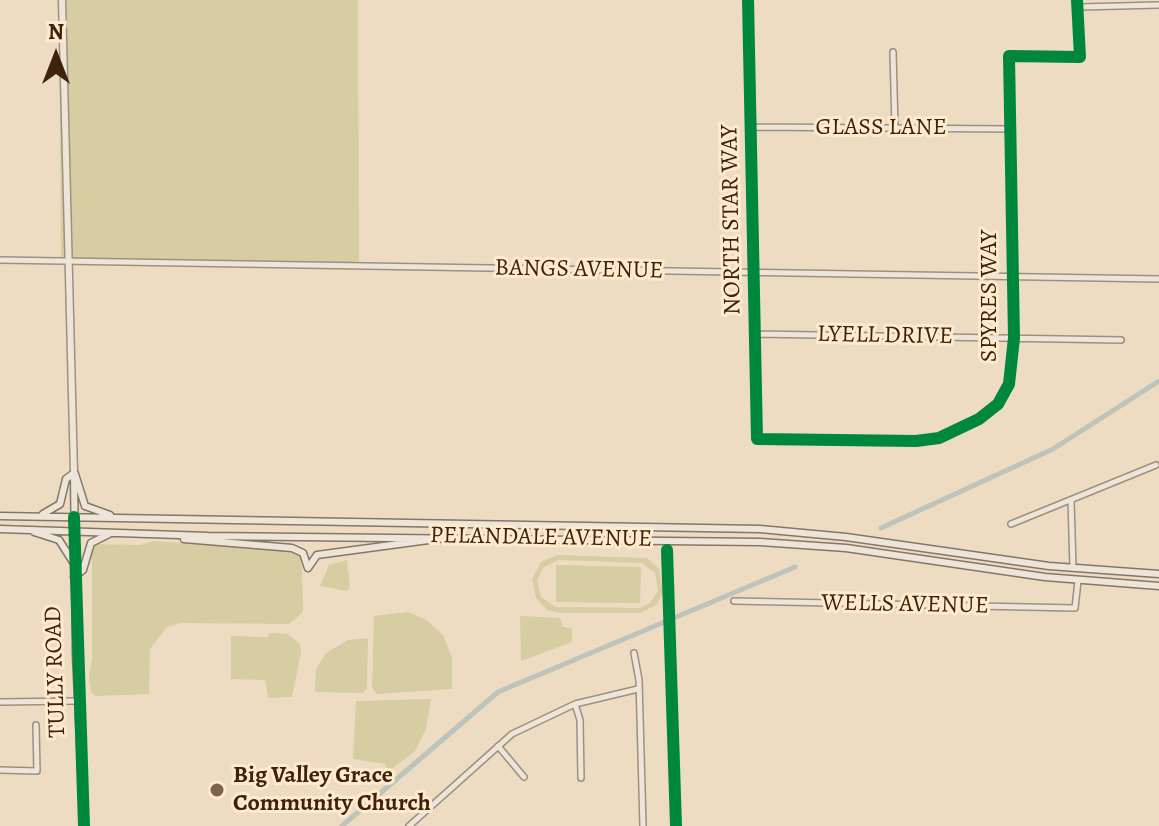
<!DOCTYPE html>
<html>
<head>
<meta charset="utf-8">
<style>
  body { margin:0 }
  #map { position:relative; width:1159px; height:826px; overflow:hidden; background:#eedcc2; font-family:Alegreya,serif }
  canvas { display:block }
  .north { position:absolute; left:16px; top:16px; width:80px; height:80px; -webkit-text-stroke:6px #ffebcc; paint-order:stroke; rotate:0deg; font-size:22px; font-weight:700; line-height:32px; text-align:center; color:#3e220e }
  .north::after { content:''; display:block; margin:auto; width:28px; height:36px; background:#3e220e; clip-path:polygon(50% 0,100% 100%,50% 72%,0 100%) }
</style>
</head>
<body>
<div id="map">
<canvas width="1159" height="826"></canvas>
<div class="north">N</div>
</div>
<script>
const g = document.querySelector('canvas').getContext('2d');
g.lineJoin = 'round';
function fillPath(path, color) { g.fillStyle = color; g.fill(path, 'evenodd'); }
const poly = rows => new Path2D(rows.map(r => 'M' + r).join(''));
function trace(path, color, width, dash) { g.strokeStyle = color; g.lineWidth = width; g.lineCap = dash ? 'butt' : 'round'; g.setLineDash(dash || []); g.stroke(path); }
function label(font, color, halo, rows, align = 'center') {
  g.font = font + ' Alegreya,serif'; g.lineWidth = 6; g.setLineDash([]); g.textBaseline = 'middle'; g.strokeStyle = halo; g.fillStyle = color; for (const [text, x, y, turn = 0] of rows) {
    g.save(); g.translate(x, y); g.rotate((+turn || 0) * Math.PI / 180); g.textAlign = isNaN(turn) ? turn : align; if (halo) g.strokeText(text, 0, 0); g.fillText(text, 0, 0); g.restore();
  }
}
fillPath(poly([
  [59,0,358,0,359,266,61,264],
  [154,541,289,550,299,555,302,567,303,612,289,624,181,623,167,627,150,649,149,694,96,696,91,693,89,676,92,659,92,553,96,544,140,545],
  [557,555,647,558,659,569,663,593,656,605,640,613,560,613,547,610,536,598,532,579,541,562],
  [559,560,642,563,655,573,658,591,650,603,640,608,556,607,541,597,537,580,544,567],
  [347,560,350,587,347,591,320,586,329,565],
  [556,565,641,567,640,603,556,602],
  [408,612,425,619,443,635,452,658,452,689,377,694,372,688,374,616],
  [520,616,560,618,563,627,572,628,572,642,521,661],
  [269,633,288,634,300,644,301,652,292,697,268,698,265,680,231,679,231,636,268,637],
  [368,638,367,689,363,693,315,692,316,669,326,653,348,640],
  [431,699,426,729,415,751,388,772,385,764,353,759,356,701]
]), '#d7cda3');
trace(poly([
  [881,528,1053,449,1159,381],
  [342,826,498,692,795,567]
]), '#bcc4bb', 5);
const minor = poly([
  [748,0,757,439,916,441,939,438,979,419,998,404,1009,384,1014,338,1009,56,1080,57,1077,0],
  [1080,7,1159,5],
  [893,52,895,128],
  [752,127,1010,129],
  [0,260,1159,279],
  [756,334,1121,340],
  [1071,500,1073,568],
  [1011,524,1156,465],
  [734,601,1075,608,1078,581],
  [634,653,639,680,643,826],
  [0,702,78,701],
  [575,704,580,720,581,778],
  [498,746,524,777],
  [0,770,37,771,36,725],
  [409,826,512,734,575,704,638,689]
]);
const tertiary = poly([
  [62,0,74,473]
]);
const secondary = poly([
  [74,473,76,655,84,826],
  [75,474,85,506,110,515],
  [43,514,60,504,66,479,74,473],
  [0,516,760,529,846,537,1049,566,1159,574],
  [0,529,208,536,760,542,846,548,1045,577,1159,586],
  [34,532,59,540,73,562],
  [184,539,292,548,303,553,308,568],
  [308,568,317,555,436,539],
  [74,577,83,570,91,543,109,534]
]);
trace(minor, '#9e907f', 8);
trace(tertiary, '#9e907f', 9);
trace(secondary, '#847768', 9);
trace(minor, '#eee5d9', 5);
trace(tertiary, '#eee5d9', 6);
trace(secondary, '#eee5d9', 6);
trace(poly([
  [748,0,757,439,916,441,939,438,979,419,998,404,1009,384,1014,338,1009,56,1080,57,1077,0],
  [74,517,84,826],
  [667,550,676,826]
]), '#00873e', 12);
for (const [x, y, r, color] of [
  [217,790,8,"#7c634d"]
]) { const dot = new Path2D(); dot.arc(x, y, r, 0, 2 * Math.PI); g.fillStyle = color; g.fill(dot); trace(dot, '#ffebcc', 3); }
label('24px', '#3e220e', '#ffebcc', [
  ["GLASS LANE",881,128],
  ["NORTH STAR WAY",732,220,-91],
  ["BANGS AVENUE",579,270,1],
  ["SPYRES WAY",990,296,-90],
  ["LYELL DRIVE",885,336,1],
  ["PELANDALE AVENUE",541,538,1],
  ["WELLS AVENUE",905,605,1],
  ["TULLY ROAD",56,672,-92]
]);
label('bold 24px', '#3e220e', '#ffebcc', [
  ["Big Valley Grace",233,776],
  ["Community Church",233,804]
], 'left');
</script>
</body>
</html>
